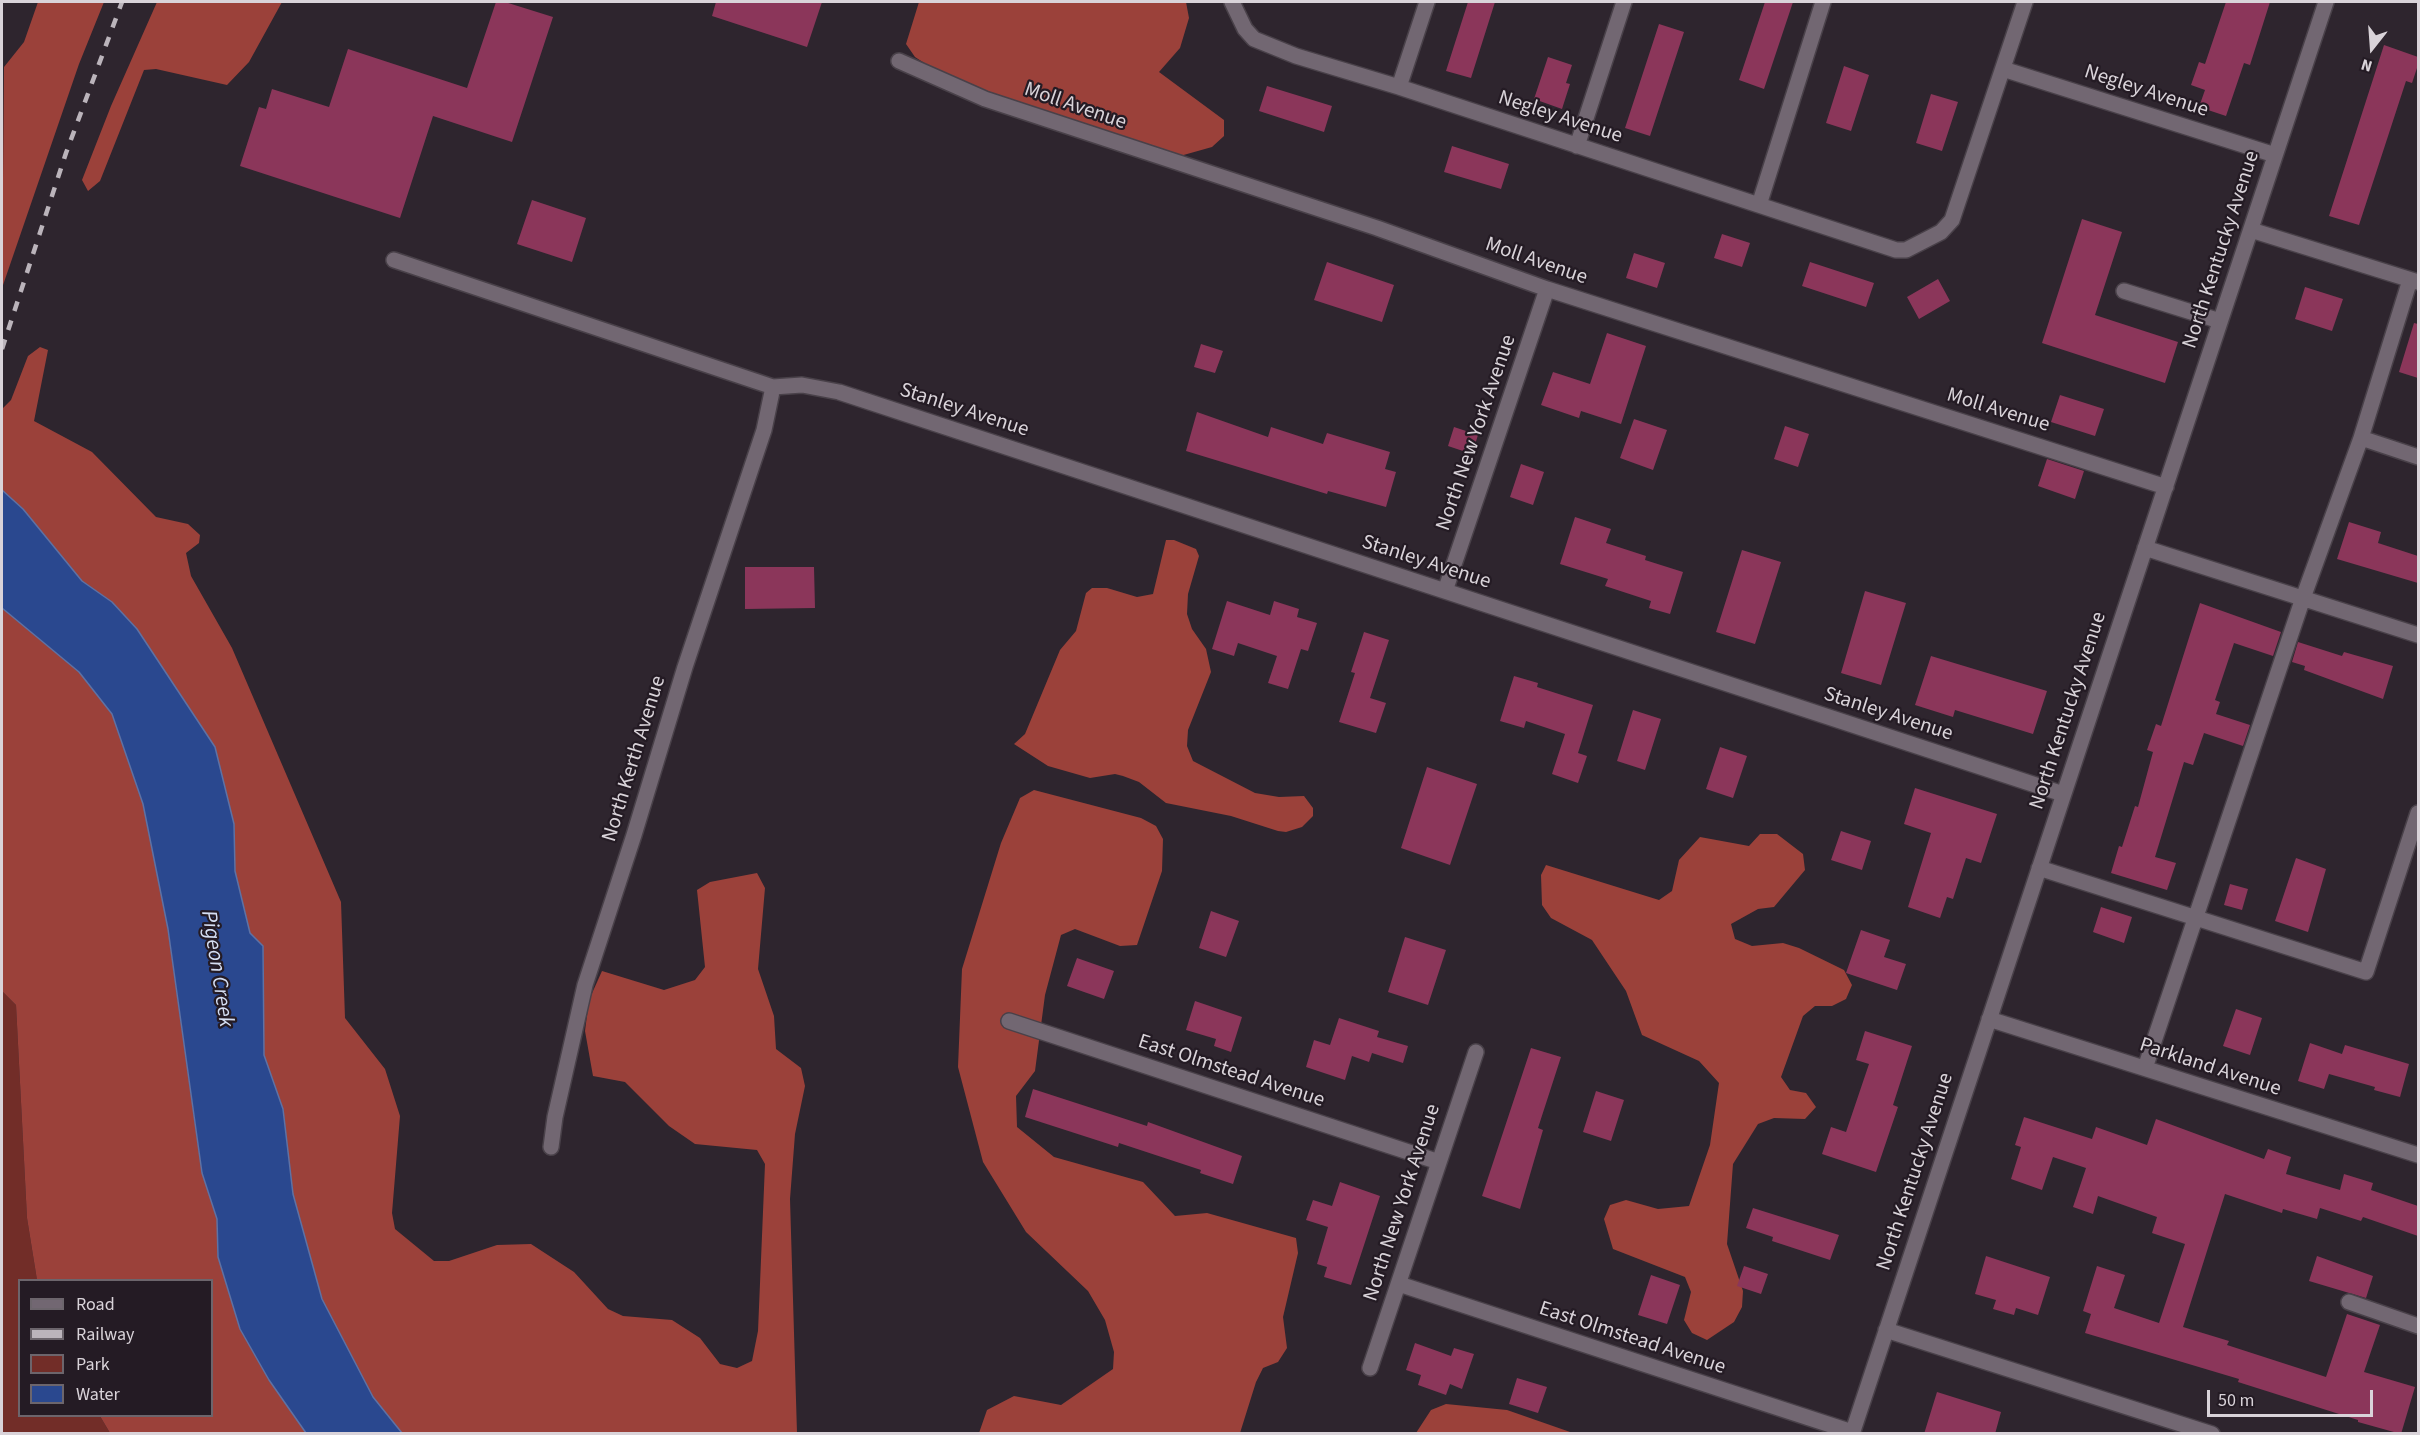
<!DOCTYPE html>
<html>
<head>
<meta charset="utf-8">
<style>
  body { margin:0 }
  #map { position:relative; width:2420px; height:1435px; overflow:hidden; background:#2e252e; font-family:"Source Sans 3",sans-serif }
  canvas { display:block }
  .frame { position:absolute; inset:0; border:3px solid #d9d3d9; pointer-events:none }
  .legend { position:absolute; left:18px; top:1279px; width:195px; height:138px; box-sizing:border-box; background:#241b24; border:2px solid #6c656c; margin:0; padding:8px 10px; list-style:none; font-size:18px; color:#d9d3d9 }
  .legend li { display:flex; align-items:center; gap:12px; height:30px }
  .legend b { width:30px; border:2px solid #6c656c }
  .north { position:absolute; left:2342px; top:18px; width:60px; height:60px; -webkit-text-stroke:4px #241b24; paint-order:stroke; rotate:197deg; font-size:16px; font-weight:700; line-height:24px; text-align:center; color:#d9d3d9 }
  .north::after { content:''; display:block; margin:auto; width:21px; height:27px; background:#d9d3d9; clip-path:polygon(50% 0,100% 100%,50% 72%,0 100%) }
  .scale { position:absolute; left:2207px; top:1390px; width:166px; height:27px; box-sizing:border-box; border:3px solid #d9d3d9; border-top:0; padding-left:8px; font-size:18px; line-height:21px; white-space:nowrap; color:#d9d3d9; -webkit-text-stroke:4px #241b24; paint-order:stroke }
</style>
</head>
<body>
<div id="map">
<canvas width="2420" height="1435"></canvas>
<div class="frame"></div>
<ul class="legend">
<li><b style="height:8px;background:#726772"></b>Road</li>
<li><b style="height:8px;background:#bbb4bb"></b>Railway</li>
<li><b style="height:16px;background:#722d28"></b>Park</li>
<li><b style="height:16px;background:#2a488f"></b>Water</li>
</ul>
<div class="north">N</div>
<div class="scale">50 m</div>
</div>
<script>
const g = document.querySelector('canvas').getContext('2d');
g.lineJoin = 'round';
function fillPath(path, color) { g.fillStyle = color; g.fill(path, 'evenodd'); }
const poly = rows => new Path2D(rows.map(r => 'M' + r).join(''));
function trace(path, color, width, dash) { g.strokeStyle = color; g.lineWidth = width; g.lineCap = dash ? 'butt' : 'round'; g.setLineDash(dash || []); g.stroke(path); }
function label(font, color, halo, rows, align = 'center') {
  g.font = font + ' "Source Sans 3",sans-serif'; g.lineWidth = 4.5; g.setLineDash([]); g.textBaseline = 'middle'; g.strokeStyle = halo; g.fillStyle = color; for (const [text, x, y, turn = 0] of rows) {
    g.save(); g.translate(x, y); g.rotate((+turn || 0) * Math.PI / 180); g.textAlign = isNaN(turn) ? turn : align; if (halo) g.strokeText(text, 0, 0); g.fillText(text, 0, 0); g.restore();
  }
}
fillPath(poly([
  [2,991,16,1005,27,1218,37,1280,20,1280,20,1416,100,1416,110,1433,2,1433]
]), '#722d28');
fillPath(poly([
  [38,2,104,2,79,64,2,288,4,67,24,42],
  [157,2,282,2,249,62,227,85,156,69,144,70,100,181,88,191,82,180,111,106],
  [919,2,1186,2,1189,18,1180,48,1159,72,1224,120,1224,136,1212,147,1180,156,955,83,915,57,906,44],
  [40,347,48,350,34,421,92,452,156,517,188,524,200,535,199,543,186,553,191,576,232,648,341,902,345,1018,385,1069,400,1116,392,1213,395,1229,434,1261,449,1261,497,1245,531,1244,574,1272,608,1309,623,1316,672,1320,700,1338,720,1364,737,1368,752,1361,758,1331,765,1164,757,1150,695,1144,669,1126,625,1082,593,1076,585,1031,589,1000,602,971,664,990,695,980,705,967,697,890,710,882,757,873,765,888,758,969,774,1016,776,1049,801,1068,805,1086,795,1134,790,1199,797,1433,402,1433,373,1397,322,1299,293,1194,283,1109,264,1055,263,946,250,933,235,871,234,824,215,747,137,629,112,602,82,581,23,509,2,490,2,409,11,400,28,356],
  [1166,540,1174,540,1196,549,1199,556,1188,594,1187,614,1192,629,1206,649,1211,672,1188,730,1187,746,1193,761,1255,793,1279,797,1304,796,1313,808,1313,816,1302,827,1286,832,1278,831,1231,816,1166,803,1139,782,1123,776,1115,774,1090,778,1048,766,1014,744,1025,734,1060,650,1076,631,1086,593,1092,588,1107,588,1137,597,1153,594],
  [2,608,79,672,112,714,143,804,168,929,202,1173,217,1219,218,1257,240,1329,269,1380,306,1433,110,1433,100,1416,212,1416,212,1280,37,1280,27,1218,16,1005,2,991],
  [1034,790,1141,818,1156,826,1163,839,1162,871,1137,945,1120,946,1075,929,1061,935,1045,995,1035,1071,1016,1096,1017,1127,1054,1157,1143,1182,1175,1216,1207,1213,1296,1238,1298,1253,1283,1317,1287,1348,1278,1362,1263,1368,1256,1382,1240,1433,979,1433,987,1410,1014,1396,1061,1405,1113,1369,1114,1352,1105,1320,1088,1291,1026,1232,983,1162,958,1067,962,969,1001,843,1020,798],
  [1760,834,1777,834,1803,854,1805,870,1774,907,1758,909,1731,924,1735,939,1752,946,1783,943,1799,948,1844,970,1852,985,1846,999,1832,1006,1815,1006,1803,1016,1781,1077,1790,1090,1806,1093,1816,1107,1805,1119,1774,1118,1758,1124,1733,1164,1727,1244,1743,1291,1742,1307,1734,1322,1707,1340,1692,1333,1684,1320,1691,1292,1685,1277,1613,1249,1604,1219,1610,1205,1626,1200,1658,1209,1689,1206,1710,1145,1719,1083,1699,1061,1642,1035,1626,991,1592,940,1551,918,1542,905,1541,875,1546,865,1659,900,1672,891,1679,860,1700,837,1749,846],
  [1446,1404,1507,1410,1573,1433,1416,1433,1431,1410]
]), '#9b413a');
const water = poly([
  [2,490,23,509,82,581,112,602,137,629,215,747,234,824,235,871,250,933,263,946,264,1055,283,1109,293,1194,322,1299,373,1397,402,1433,306,1433,269,1380,240,1329,218,1257,217,1219,202,1173,168,929,143,804,112,714,79,672,2,608,2,490]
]);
fillPath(water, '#2a488f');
trace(water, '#5e72a5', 1.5);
fillPath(poly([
  [496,2,505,2,553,17,512,142,433,116,400,218,240,166,259,107,266,109,272,89,329,107,348,49,467,88],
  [716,2,822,2,807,47,712,16],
  [1468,2,1495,2,1471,78,1446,71],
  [1765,2,1793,2,1764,89,1739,80],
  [2226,2,2270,2,2250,65,2244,63,2226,116,2199,107,2205,90,2191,85,2199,62,2205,64],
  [1659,24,1684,32,1650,136,1625,128],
  [2384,45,2418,57,2418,65,2412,83,2406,81,2359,225,2329,216],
  [1548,57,1572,65,1566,83,1570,84,1562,109,1534,99],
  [1844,66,1869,75,1851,131,1826,123],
  [1267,86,1332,106,1324,132,1259,111],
  [1931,94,1958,102,1942,151,1916,143],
  [1452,146,1509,164,1501,189,1444,172],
  [532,200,586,218,572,262,517,244],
  [2082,219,2122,232,2095,315,2178,342,2165,383,2042,343],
  [1722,234,1750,243,1742,267,1714,258],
  [1634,253,1665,263,1657,288,1626,278],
  [1327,262,1394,285,1382,322,1314,300],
  [1810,262,1874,283,1866,307,1802,286],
  [1938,279,1950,301,1919,319,1907,297],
  [2305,287,2343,299,2332,331,2295,319],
  [2414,323,2418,324,2418,378,2399,372],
  [1607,333,1646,346,1621,424,1581,411,1579,418,1541,405,1553,372,1590,384],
  [1201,344,1223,351,1215,373,1194,367],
  [2060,395,2104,409,2095,436,2051,422],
  [1197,412,1268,437,1271,427,1323,444,1327,433,1390,452,1385,469,1396,472,1386,507,1328,491,1327,494,1186,451],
  [1634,419,1667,430,1653,470,1620,458],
  [1785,426,1809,434,1798,467,1774,459],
  [1454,427,1478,435,1472,454,1448,446],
  [2047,459,2084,471,2075,499,2038,486],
  [1521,464,1544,472,1533,505,1510,497],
  [1575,517,1611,529,1606,543,1646,556,1645,560,1683,572,1670,614,1649,608,1651,601,1605,586,1608,579,1560,564],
  [2349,522,2381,532,2378,543,2418,556,2418,583,2337,559],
  [1742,550,1781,562,1755,644,1716,632],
  [745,567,814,567,815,608,745,609],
  [1865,591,1906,603,1881,685,1841,673],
  [1227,601,1270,615,1274,601,1299,609,1297,617,1317,623,1308,651,1301,649,1288,689,1268,683,1277,656,1238,643,1234,656,1212,649],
  [2200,603,2281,632,2273,656,2234,643,2215,700,2220,702,2216,714,2250,725,2243,746,2204,733,2193,765,2184,762,2155,857,2176,863,2167,890,2111,873,2119,846,2122,847,2135,806,2138,807,2153,752,2147,750,2156,724,2161,726],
  [1364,632,1389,640,1370,698,1386,703,1376,733,1339,722,1355,673,1351,672],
  [2298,642,2342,656,2344,652,2393,666,2383,699,2304,670,2305,666,2292,662],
  [1931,656,2047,691,2033,734,1955,710,1953,717,1915,705],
  [1514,676,1538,683,1537,687,1593,705,1578,753,1587,756,1578,783,1552,774,1565,734,1526,721,1524,728,1500,721],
  [1633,710,1661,719,1645,770,1617,761],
  [1720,747,1747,756,1733,798,1706,789],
  [1427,767,1477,784,1450,865,1401,848],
  [1915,788,1997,814,1981,863,1966,858,1953,899,1947,897,1940,918,1908,907,1931,833,1904,824],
  [1841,831,1871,841,1862,870,1831,860],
  [2296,858,2326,869,2308,932,2275,921],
  [2230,884,2248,889,2242,910,2224,905],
  [2101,907,2132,917,2124,943,2093,932],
  [1211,911,1239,921,1226,957,1199,948],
  [1861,930,1890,940,1884,957,1906,964,1897,990,1846,973],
  [1405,937,1446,950,1428,1005,1388,992],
  [1077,958,1114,971,1104,999,1067,986],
  [1195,1001,1242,1017,1231,1052,1214,1046,1216,1039,1186,1030],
  [2236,1009,2262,1018,2250,1055,2223,1046],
  [1339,1018,1379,1031,1377,1037,1408,1046,1403,1063,1372,1053,1369,1062,1352,1056,1345,1080,1306,1067,1314,1040,1330,1045],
  [1865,1031,1912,1046,1893,1105,1898,1107,1876,1172,1822,1154,1831,1127,1846,1132,1869,1064,1856,1060],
  [2310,1043,2342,1054,2345,1045,2409,1064,2400,1097,2374,1090,2375,1087,2329,1074,2324,1089,2298,1081],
  [1531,1048,1561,1057,1538,1128,1543,1130,1520,1209,1482,1196],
  [1033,1089,1147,1126,1148,1122,1242,1156,1233,1184,1200,1173,1201,1170,1119,1143,1118,1147,1025,1117],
  [1596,1091,1624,1100,1611,1141,1583,1132],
  [2024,1117,2092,1139,2096,1127,2147,1145,2156,1119,2264,1159,2268,1149,2291,1157,2286,1174,2340,1190,2344,1174,2373,1183,2371,1190,2418,1206,2418,1236,2363,1217,2361,1221,2320,1208,2317,1219,2283,1209,2282,1213,2225,1194,2183,1327,2229,1341,2227,1345,2326,1377,2347,1314,2380,1325,2364,1372,2415,1387,2401,1434,2358,1422,2358,1420,2238,1382,2239,1379,2085,1333,2091,1314,2083,1311,2097,1266,2125,1275,2114,1308,2159,1323,2185,1244,2152,1233,2157,1217,2098,1196,2093,1214,2073,1207,2086,1168,2053,1157,2042,1190,2011,1179,2021,1147,2015,1145],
  [1340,1182,1380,1196,1351,1285,1324,1277,1327,1267,1317,1264,1328,1227,1306,1220,1313,1200,1332,1206],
  [1753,1208,1839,1235,1830,1260,1772,1241,1773,1237,1746,1228],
  [1986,1256,2050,1277,2038,1315,2016,1308,2014,1315,1993,1309,1996,1300,1975,1294],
  [2317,1256,2373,1276,2366,1298,2309,1281],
  [1744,1266,1768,1274,1761,1294,1737,1286],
  [1651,1275,1680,1285,1667,1324,1638,1315],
  [1415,1343,1451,1356,1454,1348,1474,1354,1462,1389,1450,1384,1446,1395,1418,1385,1421,1375,1406,1370],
  [1517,1378,1547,1387,1538,1413,1509,1404],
  [1937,1392,2001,1412,1995,1434,1924,1434]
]), '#8b365a');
const minor = poly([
  [1232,2,1245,29,1254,39,1296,56,1399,87,1896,250,1906,250,1941,232,1952,220,2025,2],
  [899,61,985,99,1377,228,1547,289,2166,487],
  [2003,69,2275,155],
  [1399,87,1427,2],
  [1577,146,1624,2],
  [1759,205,1823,2],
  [2251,230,2418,282],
  [394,260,773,387,802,385,839,392,2063,794],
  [2410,280,2361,438,2418,457],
  [2124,291,2220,321],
  [2145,548,2418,635],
  [1445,591,1547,289],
  [2039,868,2366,972,2418,813],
  [1989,1019,2418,1155],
  [1009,1021,1439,1162],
  [2145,1068,2303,598,2361,438],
  [551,1147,555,1117,585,985,634,835,685,667,764,430,773,387],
  [1399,1284,1852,1432],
  [2349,1302,2418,1326],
  [1886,1330,2212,1434],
  [1370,1368,1476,1052],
  [1852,1434,2326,2]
]);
trace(minor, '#494149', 18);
trace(minor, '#726772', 15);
trace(poly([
  [2,349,66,153,122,2]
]), '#bbb4bb', 4.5, [10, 10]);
label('21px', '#d9d3d9', '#241b24', [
  ["Negley Avenue",2146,92,18],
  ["Moll Avenue",1075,107,19],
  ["Negley Avenue",1560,118,18],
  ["North Kentucky Avenue",2222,250,-72],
  ["Moll Avenue",1536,262,19],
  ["Stanley Avenue",964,411,18],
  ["Moll Avenue",1998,411,17],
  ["North New York Avenue",1477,433,-71],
  ["Stanley Avenue",1426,563,18],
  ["North Kentucky Avenue",2069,711,-72],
  ["Stanley Avenue",1888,715,18],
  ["North Kerth Avenue",635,759,-73],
  ["Parkland Avenue",2210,1068,18],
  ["East Olmstead Avenue",1231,1072,18],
  ["North Kentucky Avenue",1916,1172,-72],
  ["North New York Avenue",1403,1203,-72],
  ["East Olmstead Avenue",1632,1339,18]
]);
label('italic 22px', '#d5dff4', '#241b24', [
  ["Pigeon Creek",216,969,81]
]);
</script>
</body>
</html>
